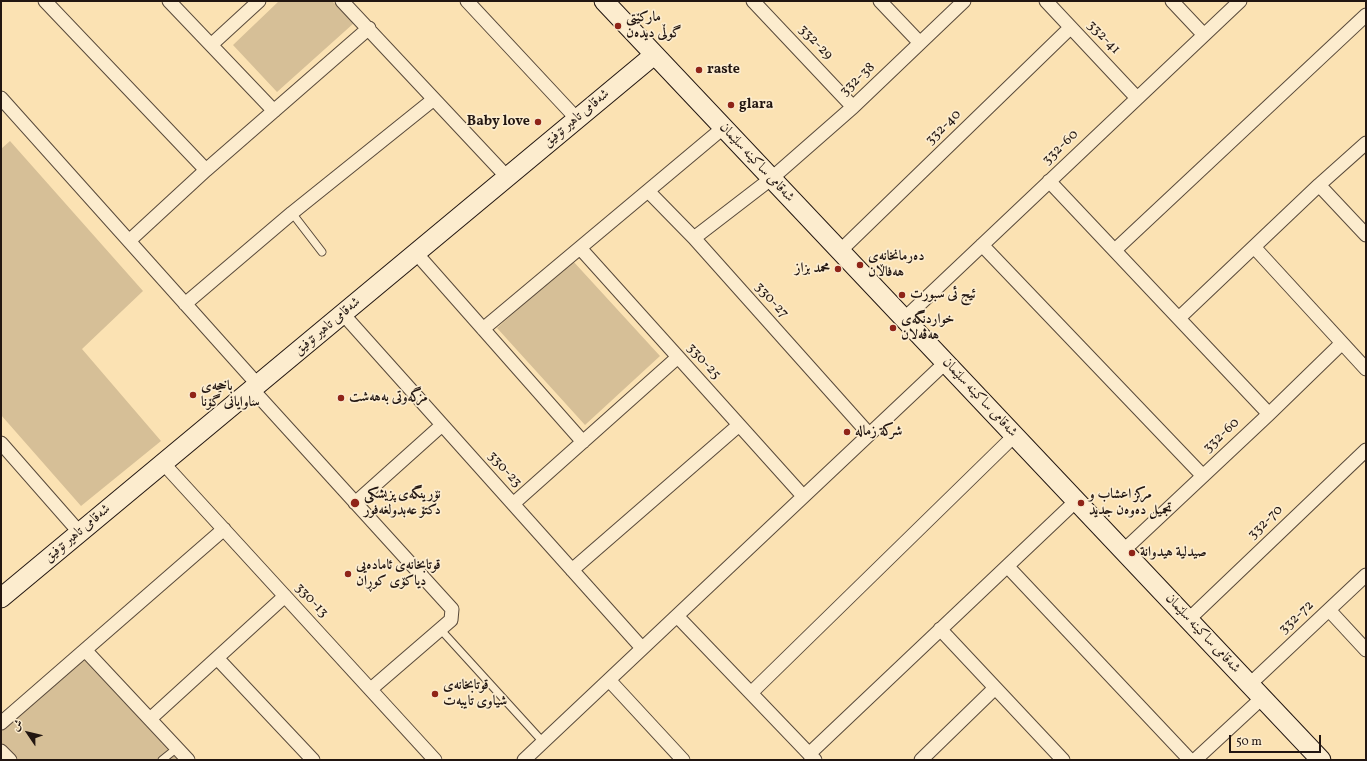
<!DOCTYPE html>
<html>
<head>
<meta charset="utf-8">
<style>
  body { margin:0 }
  #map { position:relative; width:1367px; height:761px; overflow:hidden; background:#fbe2b3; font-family:Vollkorn,Amiri,serif }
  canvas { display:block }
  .frame { position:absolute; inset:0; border:2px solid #221611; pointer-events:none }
  .north { position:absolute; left:8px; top:713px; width:40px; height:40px; -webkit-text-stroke:3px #fcecce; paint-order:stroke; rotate:305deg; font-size:11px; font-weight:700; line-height:16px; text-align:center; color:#221611 }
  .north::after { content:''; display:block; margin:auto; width:14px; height:18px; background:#221611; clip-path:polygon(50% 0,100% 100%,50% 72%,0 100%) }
  .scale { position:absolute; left:1229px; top:735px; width:92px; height:18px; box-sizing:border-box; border:2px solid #221611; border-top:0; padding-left:5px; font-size:12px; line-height:14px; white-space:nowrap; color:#221611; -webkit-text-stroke:3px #fcecce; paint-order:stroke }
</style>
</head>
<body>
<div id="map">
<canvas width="1367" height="761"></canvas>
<div class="frame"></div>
<div class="north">ش</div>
<div class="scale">50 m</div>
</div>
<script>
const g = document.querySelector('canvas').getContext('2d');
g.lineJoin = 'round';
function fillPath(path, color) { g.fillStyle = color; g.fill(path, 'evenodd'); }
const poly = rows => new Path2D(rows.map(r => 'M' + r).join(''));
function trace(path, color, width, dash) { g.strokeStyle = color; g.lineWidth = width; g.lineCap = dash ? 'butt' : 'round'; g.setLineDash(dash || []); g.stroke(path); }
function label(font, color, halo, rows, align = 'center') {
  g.font = font + ' Vollkorn,Amiri,serif'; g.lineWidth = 3.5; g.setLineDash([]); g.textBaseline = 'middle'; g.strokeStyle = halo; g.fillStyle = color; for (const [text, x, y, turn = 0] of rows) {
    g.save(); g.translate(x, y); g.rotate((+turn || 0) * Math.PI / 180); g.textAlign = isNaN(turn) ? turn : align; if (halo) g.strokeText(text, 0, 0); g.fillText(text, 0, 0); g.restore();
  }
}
fillPath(poly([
  [279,1,332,1,354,23,277,92,233,45],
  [10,141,143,291,82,349,161,441,81,506,1,415,1,149],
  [572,260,660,356,585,425,497,328],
  [82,658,179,760,14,760,1,746,1,728]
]), '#d6bf97');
const lane = poly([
  [292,213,322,252],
  [441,630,543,742],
  [162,760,177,748]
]);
const street = poly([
  [45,1,206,170],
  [169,1,274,111],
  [342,1,507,177],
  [467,1,577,119],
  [753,1,853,107],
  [880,1,920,43],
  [1046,1,1137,98],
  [1172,1,1204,35],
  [211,45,259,1],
  [1,98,258,385],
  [1049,181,1269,414],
  [1319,185,1366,235],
  [648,191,694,238,869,434],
  [694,238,772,178,853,107,964,1],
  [129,241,206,170,369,28],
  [982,245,1203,476],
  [1254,247,1366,369],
  [580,248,803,496],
  [1115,250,1366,15],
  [840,251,1070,28],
  [416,253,583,442],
  [185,304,292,213,434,99],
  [343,314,642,648],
  [1179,318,1319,185,1366,143],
  [904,319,1240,1],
  [483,329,723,128],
  [252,389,452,609,451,620,371,689],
  [1,443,80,533],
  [163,463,435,760],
  [355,503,442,425],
  [513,504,678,357],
  [1123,551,1269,414,1342,343],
  [1008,567,1190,760],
  [572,570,739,425],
  [1329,610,1366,650],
  [677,616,815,760],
  [1188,620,1366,450],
  [940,629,1063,760],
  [85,650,188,760],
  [217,658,313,760],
  [609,680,683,760],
  [1250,684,1366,575],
  [751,693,1014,436],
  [150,719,285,596],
  [1,723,224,529],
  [1,751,10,760],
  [809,754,1076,501],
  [524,760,945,363],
  [921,760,995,688],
  [1195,760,1262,698]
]);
const secondary = poly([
  [604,1,1321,760],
  [1,598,654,55]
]);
trace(lane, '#58493a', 9);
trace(street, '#58493a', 15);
trace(secondary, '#221611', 21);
trace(lane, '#fcecce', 7);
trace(street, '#fcecce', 13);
trace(secondary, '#fcecce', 19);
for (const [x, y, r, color] of [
  [618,26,4,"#8f2418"],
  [699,70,4,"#8f2418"],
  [731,105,4,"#8f2418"],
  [538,122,4,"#8f2418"],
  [860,265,4,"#8f2418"],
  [838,269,4,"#8f2418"],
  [902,295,4,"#8f2418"],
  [893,328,4,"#8f2418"],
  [193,395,4,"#8f2418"],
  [341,398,4,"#8f2418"],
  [847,432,4,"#8f2418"],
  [355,503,5,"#8f2418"],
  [1081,503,4,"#8f2418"],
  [1132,553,4,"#8f2418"],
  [348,574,4,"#8f2418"],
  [435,694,4,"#8f2418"]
]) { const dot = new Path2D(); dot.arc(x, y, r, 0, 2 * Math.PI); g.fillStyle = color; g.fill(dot); trace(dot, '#fcecce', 1.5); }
label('bold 14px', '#221611', '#fcecce', [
  ["مارکێتی",626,18],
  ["گوڵی دیدەن",626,34],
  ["raste",707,70],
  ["glara",739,105],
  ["Baby love",530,122,"right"],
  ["دەرمانخانەی",868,257],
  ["هەفاڵان",868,273],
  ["محمد بزاز",830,269,"right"],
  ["ئیج ئی سبورت",910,295],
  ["خواردنگەی",901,320],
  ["هەڤەلان",901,336],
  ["باخچەی",201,387],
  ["ساوایانی گۆنا",201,403],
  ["مزگەوتی بەهەشت",349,398],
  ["شركة زماله",855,432],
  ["نۆرینگەی پزیشکی",364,495],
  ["دکتۆ عەبدولغەفور",364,511],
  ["مرکز اعشاب و",1089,495],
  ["تجمیل دەوەن جدید",1089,511],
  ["صيدلية هيدوانة",1140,553],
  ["قوتابخانەی ئامادەیی",356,566],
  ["دیاکۆی کوڕان",356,582],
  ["قوتابخانەی",443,686],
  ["شیاوی تایبەت",443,702]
], 'left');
label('14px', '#221611', '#fcecce', [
  ["332-41",1103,38,46],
  ["332-29",815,43,46],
  ["332-38",858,80,-43],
  ["شەقامی تاهیر تۆفیق",577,119,-40],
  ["332-40",944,128,-44],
  ["332-60",1061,148,-44],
  ["شەقامی ساکینە سلێمان",756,163,47],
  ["330-27",771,301,48],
  ["شەقامی تاهیر تۆفیق",328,327,-40],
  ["330-25",703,362,48],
  ["شەقامی ساکینە سلێمان",979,398,47],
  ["332-60",1222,436,-43],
  ["330-23",504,470,48],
  ["332-70",1266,523,-44],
  ["شەقامی تاهیر تۆفیق",78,534,-40],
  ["330-13",311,601,47],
  ["332-72",1297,618,-43],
  ["شەقامی ساکینە سلێمان",1202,634,47]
]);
</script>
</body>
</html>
